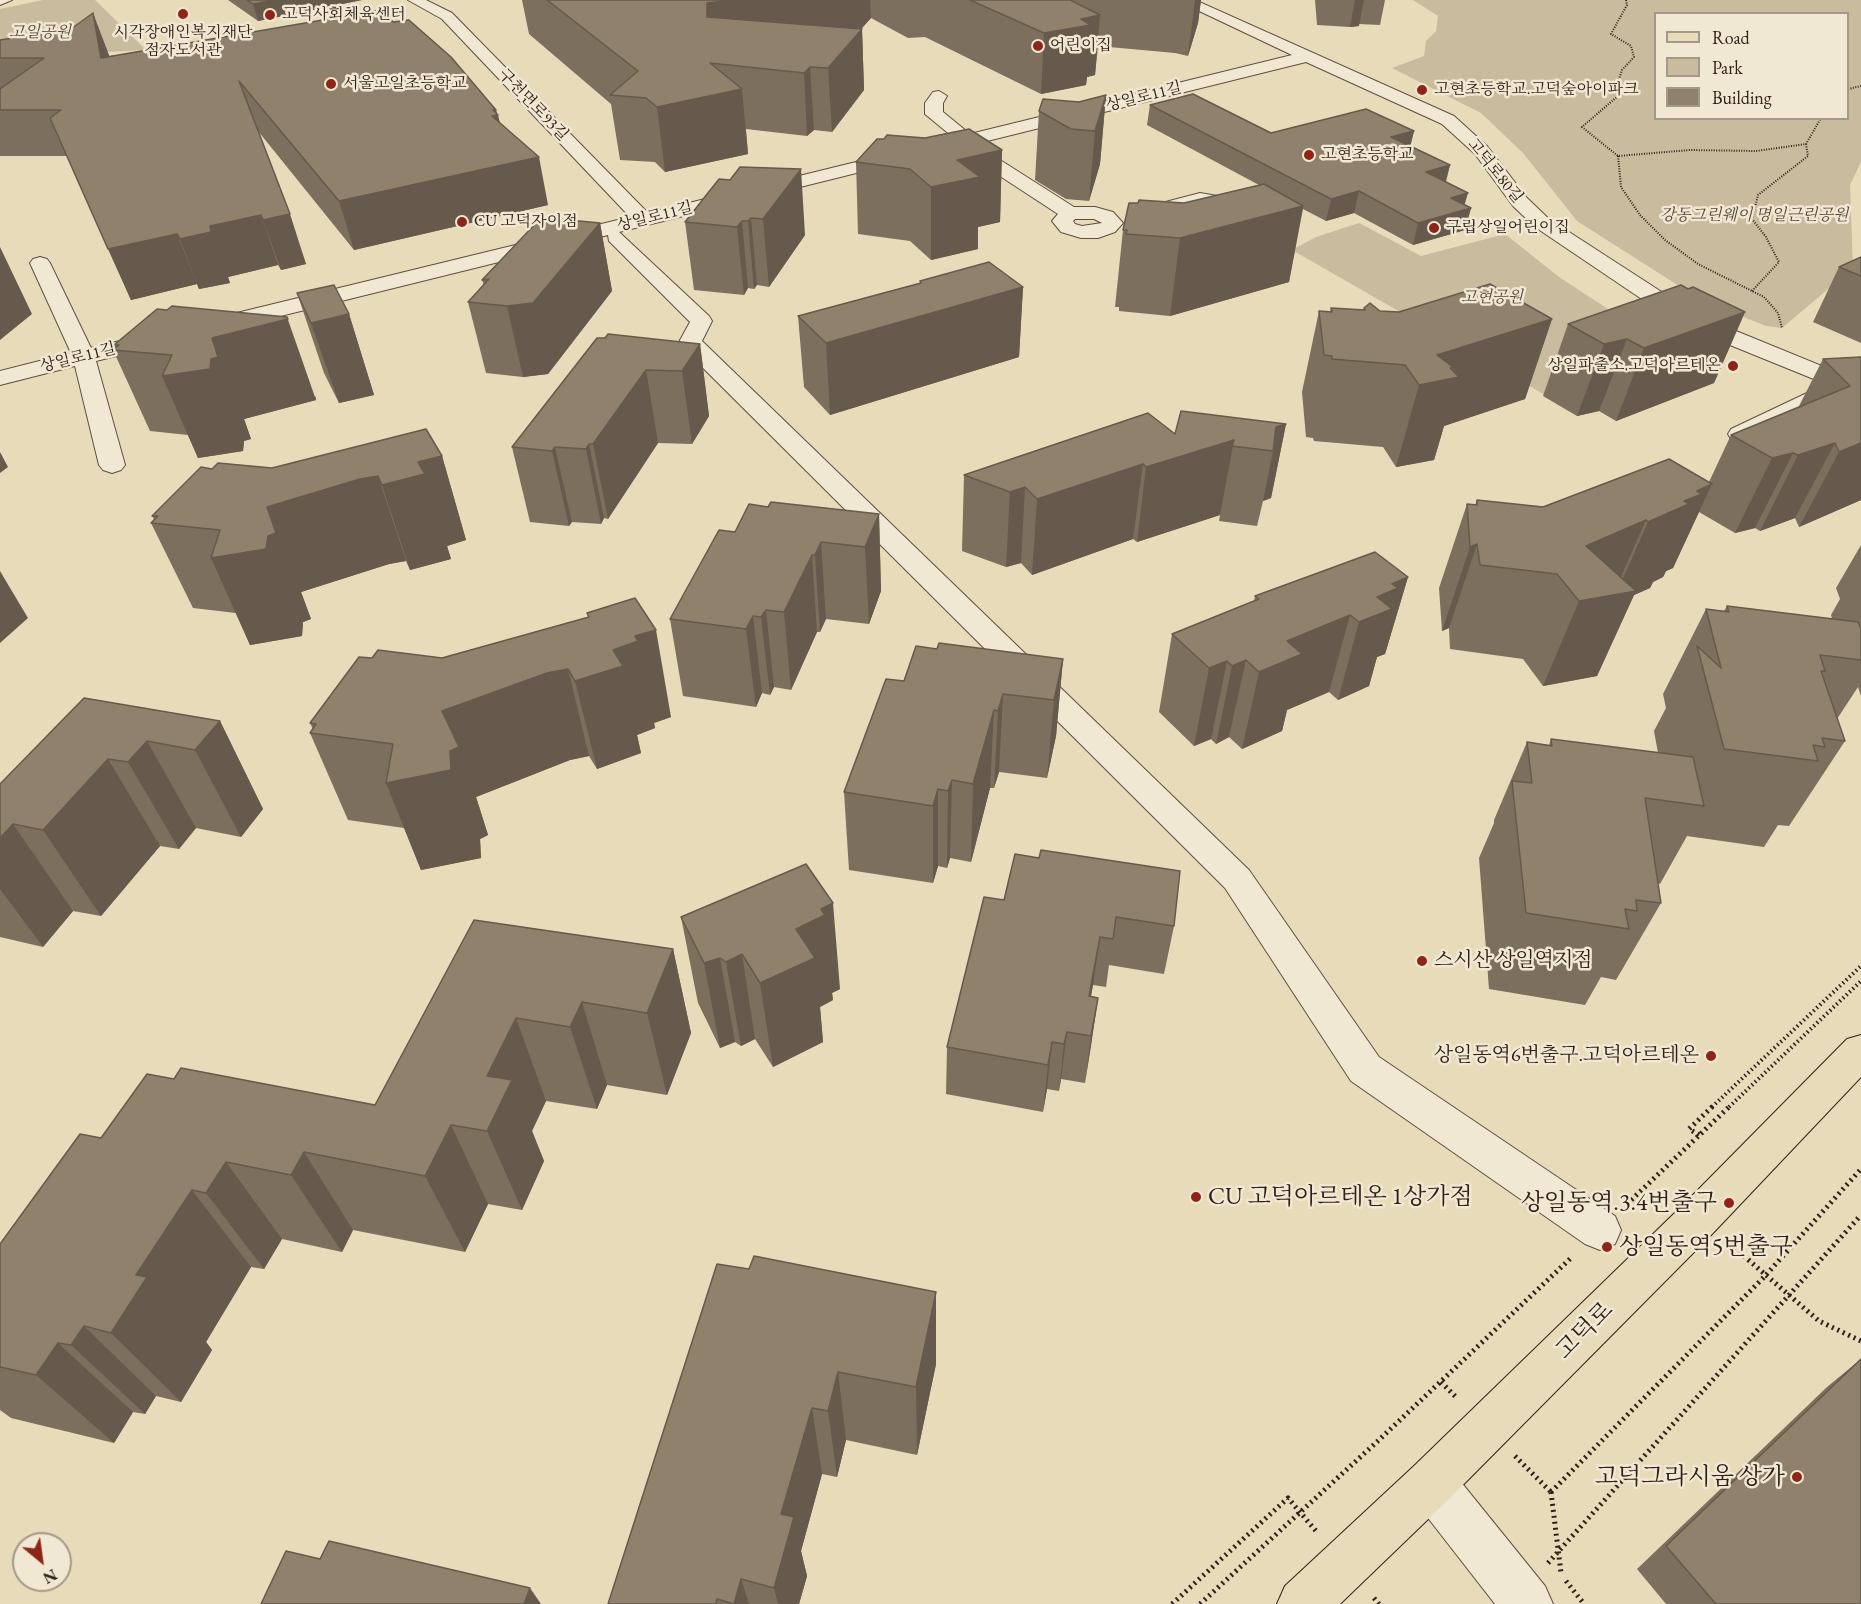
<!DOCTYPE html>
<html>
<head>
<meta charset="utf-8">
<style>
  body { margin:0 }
  #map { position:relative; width:1861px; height:1604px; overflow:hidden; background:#e8dbba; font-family:"EB Garamond",serif }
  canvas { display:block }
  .legend { position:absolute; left:1654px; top:12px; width:195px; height:108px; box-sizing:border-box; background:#f0e8d2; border:2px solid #a49888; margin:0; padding:8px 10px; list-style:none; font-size:18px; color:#312018 }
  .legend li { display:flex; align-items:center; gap:12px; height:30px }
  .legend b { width:30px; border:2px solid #a49888 }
  .north { position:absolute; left:12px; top:1532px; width:60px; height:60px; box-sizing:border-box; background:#f0e8d2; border:2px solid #a49888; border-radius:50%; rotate:151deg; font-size:16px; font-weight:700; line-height:24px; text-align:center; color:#312018 }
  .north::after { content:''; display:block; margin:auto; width:21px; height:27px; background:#8f2418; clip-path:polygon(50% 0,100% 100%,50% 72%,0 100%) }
</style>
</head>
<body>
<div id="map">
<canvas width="1861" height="1604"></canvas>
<ul class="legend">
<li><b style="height:8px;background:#e8dbba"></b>Road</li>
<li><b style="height:16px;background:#c9bb9e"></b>Park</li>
<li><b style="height:16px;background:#90816c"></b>Building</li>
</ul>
<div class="north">N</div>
</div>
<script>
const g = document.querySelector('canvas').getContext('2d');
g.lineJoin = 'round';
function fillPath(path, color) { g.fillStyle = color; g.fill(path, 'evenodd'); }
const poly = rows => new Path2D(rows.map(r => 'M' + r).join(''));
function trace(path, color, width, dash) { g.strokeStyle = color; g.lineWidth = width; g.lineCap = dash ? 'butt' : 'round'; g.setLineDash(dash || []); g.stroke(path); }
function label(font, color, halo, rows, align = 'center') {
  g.font = font + ' "EB Garamond","Noto Serif KR",serif'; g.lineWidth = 5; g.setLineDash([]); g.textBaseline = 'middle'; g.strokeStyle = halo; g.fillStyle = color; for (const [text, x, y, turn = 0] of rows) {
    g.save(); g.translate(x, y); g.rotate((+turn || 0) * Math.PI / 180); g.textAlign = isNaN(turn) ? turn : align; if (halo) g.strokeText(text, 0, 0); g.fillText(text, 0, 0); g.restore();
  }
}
fillPath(poly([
  [43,0,95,0,146,50,106,52,0,72,0,9],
  [1413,0,1861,0,1861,162,1850,185,1853,268,1782,328,1766,326,1701,300,1577,221,1523,153,1481,113,1392,68,1424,56,1426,41,1436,31,1438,16],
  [1656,14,1848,14,1848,118,1656,118],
  [1359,223,1421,256,1505,234,1559,277,1611,311,1545,395,1292,250,1316,237]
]), '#c9bb9e');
const minor = poly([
  [0,0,12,0,0,5,0,0],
  [408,0,426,0,452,13,648,213,954,138,925,114,925,103,933,92,939,91,947,96,943,103,943,112,970,134,1292,55,1176,0,1195,0,1454,116,1487,146,1527,198,1549,219,1671,298,1714,322,1861,382,1861,397,1846,392,1749,439,1740,441,1731,439,1728,434,1731,429,1826,384,1698,332,1655,308,1535,227,1513,206,1475,154,1442,124,1306,62,975,144,1074,207,1095,207,1113,212,1123,223,1115,232,1098,238,1081,238,1061,232,1052,221,1058,214,957,148,619,232,709,316,712,321,702,341,1249,870,1379,1057,1615,1216,1621,1230,1615,1244,1600,1250,1585,1244,1351,1081,1225,888,682,347,679,342,690,322,609,241,608,235,216,332,208,330,205,325,208,320,630,217,442,19,408,0],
  [1075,219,1094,219,1102,223,1082,226,1075,224,1073,221,1075,219],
  [1200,193,1235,199,1254,211,1244,217,1223,208,1200,205,1138,221,1128,215,1131,211,1200,193],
  [40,257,47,259,50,263,91,348,157,332,165,334,168,339,165,344,96,361,125,465,121,470,112,473,103,470,99,465,75,366,0,385,0,371,71,353,30,263,33,259,40,257],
  [1431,1459,1448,1466,1545,1586,1553,1604,1495,1604,1414,1500,1407,1483,1414,1466,1431,1459]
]);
const major = poly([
  [1861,1035,1861,1077,1714,1232,1448,1500,1340,1604,1277,1604,1285,1586,1414,1466,1684,1204,1847,1039,1861,1035]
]);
trace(minor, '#5f4f40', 2);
trace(major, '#312018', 2);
trace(poly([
  [1626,0,1627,5,1611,34,1631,46,1634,57,1622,70,1618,82,1619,95,1582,127,1618,156,1690,150,1756,151,1806,144,1821,118],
  [1848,89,1861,86],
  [1618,156,1621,187,1640,215,1665,240,1698,264,1764,297,1778,313,1782,328],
  [1752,291,1779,262,1766,237,1752,219,1758,195,1808,156,1806,144]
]), '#312018', 2, [1, 1.5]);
trace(poly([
  [1712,1107,1861,966],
  [1729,1107,1861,981]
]), '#312018', 4, [1.5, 3]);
trace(poly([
  [1699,1135,1689,1129,1714,1105],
  [1627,1204,1731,1105],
  [1730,1244,1819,1321,1861,1341],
  [1441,1382,1457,1398],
  [1515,1456,1551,1492],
  [1551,1492,1765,1276,1861,1169],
  [1551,1492,1561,1573],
  [1548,1563,1861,1215],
  [1566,1581,1584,1604],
  [1374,1598,1379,1604],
  [1172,1604,1288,1498,1316,1531],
  [1200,1604,1380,1439,1572,1257]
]), '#312018', 5, [2, 4]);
fillPath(minor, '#f0e8d2');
fillPath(major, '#e8dbba');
fillPath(poly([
  [228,0,362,0,258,21],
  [522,0,1201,0,1198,23,1188,56,1175,53,1098,46,1095,75,1087,77,1086,85,1041,94,925,37,908,38,871,18,861,29,862,29,864,90,832,132,814,130,807,136,746,129,748,154,665,172,655,162,620,160,611,104,529,34],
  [1315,0,1385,0,1380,25,1359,24,1359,26,1350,27,1317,25],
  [393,22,496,110,500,123,548,205,354,250,258,131,306,264,281,270,278,265,228,277,230,283,199,289,197,284,131,300,67,156,0,156,0,40,110,56],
  [1106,95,1100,164,1089,201,1066,199,1035,180,1039,111],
  [1150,105,1271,133,1414,131,1410,146,1450,165,1446,182,1465,205,1471,208,1465,230,1413,245,1354,213,1326,221,1303,209,1289,282,1170,316,1119,311,1119,307,1115,307,1123,230,1138,203,1184,203,1259,185,1147,125],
  [1002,150,1000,222,978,227,978,249,931,260,910,241,858,234,856,162],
  [719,179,805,235,769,287,757,285,754,289,748,288,744,295,694,290,685,222],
  [600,223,612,291,548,374,523,377,486,373,468,302,484,285,482,280],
  [1861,257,1861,343,1813,322,1839,267],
  [920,281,1023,287,1019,357,830,415,804,387,798,316,920,283],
  [1688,289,1745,312,1714,383,1616,421,1599,411,1577,416,1543,396,1568,324],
  [297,293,349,314,374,395,339,403,324,373],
  [1331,308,1363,310,1364,308,1380,311,1552,319,1525,399,1444,426,1434,460,1396,467,1383,447,1314,441,1313,438,1306,437,1302,392,1319,311,1330,312],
  [157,309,316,397,316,400,244,419,251,439,244,441,243,451,198,458,188,435,150,431,113,350,115,348,114,345],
  [597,338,700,344,709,416,692,444,658,443,608,519,604,518,601,524,572,522,569,526,530,522,512,447],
  [1861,357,1861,500,1799,527,1795,518,1760,531,1755,528,1735,533,1699,512,1673,568,1666,571,1663,577,1653,582,1650,588,1634,595,1597,676,1543,686,1523,659,1450,649,1449,628,1442,631,1439,588,1467,504,1475,505,1477,500,1543,507,1709,482,1731,435,1798,408,1823,359],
  [1286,424,1271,498,1263,501,1257,526,1219,521,1220,515,1137,542,1133,539,1032,575,1021,563,1006,567,962,551,964,475],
  [442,456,466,540,447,546,451,559,410,570,406,561,389,564,301,592,311,619,303,622,302,636,250,645,236,613,193,608,151,523,154,519,152,516,212,469,272,468],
  [768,507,879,514,881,591,869,624,826,619,820,632,817,632,791,690,774,687,770,695,762,693,756,707,683,696,670,619,735,532],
  [1861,545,1861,696,1858,687,1837,719,1845,741,1789,826,1778,825,1764,847,1687,836,1660,884,1658,883,1661,903,1616,980,1601,977,1585,1005,1489,989,1479,858,1494,823,1494,820,1527,742,1549,745,1551,739,1658,753,1654,731,1666,708,1663,694,1706,609,1724,611,1727,606,1832,619,1831,615,1840,599,1836,588],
  [1408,577,1385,654,1377,657,1369,686,1338,700,1329,692,1287,710,1282,731,1242,749,1229,737,1216,744,1211,739,1194,746,1159,712,1172,634,1254,601,1255,596],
  [587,613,671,717,654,723,655,728,637,735,641,753,597,769,589,756,570,760,476,797,488,835,480,839,481,858,421,870,404,828,348,820,310,733,313,729,310,723,372,658,442,658,588,617],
  [937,649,1063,659,1056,736,1047,778,999,772,994,788,990,788,971,862,950,858,947,868,938,866,933,883,849,870,844,792,904,681],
  [84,698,220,721,263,809,241,837,196,828,179,849,160,846,101,916,73,911,43,947,0,937,0,784],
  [1015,854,1174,926,1164,974,1109,965,1106,987,1093,985,1091,996,1098,998,1085,1083,1061,1079,1059,1091,1047,1089,1043,1112,946,1094,947,1047,1004,900],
  [681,917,840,989,832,993,833,1000,820,1007,823,1042,773,1067,755,1039,741,1046,735,1042,720,1048,698,1003],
  [474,920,673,949,691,1033,667,1095,607,1085,597,1109,546,1101,532,1131,544,1161,522,1210,488,1204,465,1252,353,1230,342,1252,282,1239,264,1269,251,1267,206,1342,212,1350,181,1402,156,1396,145,1414,133,1412,114,1443,11,1418,0,1410,0,1244,101,1138,174,1079,375,1105],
  [749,1269,936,1292,936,1364,917,1455,846,1440,837,1477,822,1474,801,1551,807,1576,799,1604,608,1604],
  [1861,1359,1861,1604,1666,1604,1637,1569,1827,1387]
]), '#7c6f5d');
fillPath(poly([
  [275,0,362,0,258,21,253,4],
  [733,0,870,0,871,18,846,46,707,17,707,3],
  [1195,0,1201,0,1198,23,1188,56],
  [1355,0,1364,0,1359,26,1350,27],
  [93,13,109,55,119,102,101,58],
  [1100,15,1095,75,1087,77,1086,85,1041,94,1044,33,1081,19],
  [862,29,864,90,832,132,828,68],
  [810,67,814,130,807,136,804,73],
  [742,89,748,154,665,172,657,107],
  [1106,95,1100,164,1089,201,1095,131],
  [493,110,496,110,497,115,498,115,508,161,492,116],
  [1414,131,1409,152,1391,137],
  [1002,150,1000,222,978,227,978,249,931,260,931,187,957,160],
  [539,157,548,205,354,250,339,201],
  [1450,165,1444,186,1426,172],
  [801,169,805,235,769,287,763,219],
  [1359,191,1354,213,1326,221,1331,199],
  [1468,193,1463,210,1471,208,1465,230,1413,245,1418,223,1451,198],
  [1303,206,1289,282,1170,316,1180,238],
  [290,214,306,264,281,270,263,220],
  [261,215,278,265,228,277,230,283,199,289,180,239,210,226],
  [751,218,757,285,754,289,748,221],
  [742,221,748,288,744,295,737,227],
  [600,223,612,291,548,374,523,377,507,306],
  [177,234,197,284,131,300,108,249],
  [0,247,32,314,0,340],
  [1023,287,1019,357,830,415,826,343],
  [1745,312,1714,383,1616,421,1644,348],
  [349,314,374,395,339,403,311,323],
  [287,317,316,400,244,419,251,439,244,441,243,451,198,458,162,376,212,338],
  [1552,319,1525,399,1444,426,1434,460,1396,467,1419,385,1437,355],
  [1450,368,1454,368,1451,379],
  [1627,339,1599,411,1577,416,1604,344],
  [700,344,709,416,692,444,682,371],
  [646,370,658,443,608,519,593,444],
  [1286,424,1271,498,1263,501,1273,451,1276,427],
  [1234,440,1220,515,1137,542,1146,467],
  [1835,443,1795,518,1760,531,1798,455],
  [1861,443,1861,500,1799,527,1839,452],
  [589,444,604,518,601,524,586,449],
  [555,447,572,522,569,526,552,451],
  [0,452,8,467,0,473],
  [1793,453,1755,528,1735,533,1772,458],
  [442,456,466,540,447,546,451,559,410,570,382,485,418,462],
  [1143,464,1133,539,1032,575,1037,499],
  [378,476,406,561,389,564,301,592,311,619,303,622,302,636,250,645,211,558,267,507,360,479],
  [1712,484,1673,568,1666,571,1663,577,1653,582,1650,588,1634,595,1597,676,1543,686,1579,601,1586,546,1646,520,1613,595,1616,594,1648,522,1684,501,1697,491],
  [1025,487,1021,563,1006,567,1010,492],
  [879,514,881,591,869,624,865,547],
  [821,542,826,619,820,632,815,555],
  [1477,544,1449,628,1442,631,1470,547],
  [812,555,817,632,791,690,784,612],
  [0,571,28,618,0,643],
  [1408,577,1385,654,1377,657,1369,686,1338,700,1359,622,1377,597,1392,584],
  [766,610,774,687,770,695,761,617],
  [1350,615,1329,692,1287,710,1282,731,1242,749,1259,672,1287,641],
  [753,616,762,693,756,707,746,629],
  [656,630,671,717,654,723,655,728,637,735,641,753,597,769,575,681,613,650,635,636],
  [1063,659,1056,736,1047,778,1054,700],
  [1246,660,1229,737,1216,744,1232,666],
  [1227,661,1211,739,1194,746,1209,668],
  [568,669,589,756,570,760,476,797,488,835,480,839,481,858,421,870,386,783,442,711,547,673],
  [1003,694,999,772,994,788,998,711],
  [994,710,990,788,971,862,973,784],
  [220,721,263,809,241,837,195,750],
  [147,741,196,828,179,849,128,762],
  [108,759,160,846,101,916,43,830],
  [952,780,950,858,947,868,948,791],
  [938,789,938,866,933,883,933,806],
  [13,824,73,911,43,947,0,889,0,838],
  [833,903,840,989,832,993,833,1000,820,1007,823,1042,773,1067,760,983,796,929,821,909],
  [1100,937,1093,985,1084,1034,1089,996],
  [673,949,691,1033,667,1095,647,1013],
  [742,954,755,1039,741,1046,726,962],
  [720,958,735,1042,720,1048,704,963],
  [1098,998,1091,1046,1085,1083,1091,1036],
  [582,1002,607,1085,597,1109,570,1027],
  [516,1018,546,1101,532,1131,544,1161,522,1210,487,1131,487,1076],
  [1067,1032,1061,1079,1059,1091,1064,1044],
  [1052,1042,1047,1089,1043,1112,1048,1065],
  [451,1125,488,1204,465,1252,425,1176],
  [304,1152,353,1230,342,1252,291,1175],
  [226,1162,282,1239,264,1269,206,1193],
  [192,1190,251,1267,206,1342,212,1350,181,1402,111,1333,136,1275],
  [936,1292,936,1364,917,1455,916,1387],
  [84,1326,156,1396,145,1414,71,1345],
  [58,1343,133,1412,114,1443,36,1375],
  [838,1372,846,1440,837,1477,828,1411],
  [812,1408,822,1474,801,1551,807,1576,799,1604,778,1604,774,1588,781,1514],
  [741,1579,749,1604,734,1604],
  [530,1588,541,1604,524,1604]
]), '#655a4c');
const building = poly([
  [247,0,275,0,253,4,247,0],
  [547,0,733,0,707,3,707,17,862,29,828,68,810,67,804,73,710,63,742,89,657,107,646,98,610,95,638,71,547,0],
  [970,0,1070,0,1100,15,1081,19,1091,25,1044,33,970,0],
  [381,10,393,22,409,20,451,57,496,110,493,110,498,115,492,116,539,157,339,201,239,81,290,214,263,220,261,215,210,226,211,232,180,239,177,234,108,249,50,118,61,110,0,110,0,89,44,58,0,58,0,40,71,29,93,13,101,58,381,10],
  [1193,94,1271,133,1366,109,1414,131,1391,137,1450,165,1426,172,1468,193,1451,198,1471,208,1418,223,1359,191,1331,199,1150,105,1193,94],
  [1106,95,1095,131,1071,129,1039,111,1043,99,1079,102,1106,95],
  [969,129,1002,150,957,160,980,177,931,187,910,169,856,162,877,139,884,139,887,135,925,138,969,129],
  [740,167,801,169,763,219,751,218,748,221,742,221,737,227,685,222,719,179,730,180,740,167],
  [1264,184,1303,206,1180,238,1126,234,1127,230,1123,230,1129,203,1138,203,1139,200,1184,203,1264,184],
  [548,218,600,223,533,303,507,306,468,302,489,279,482,280,538,221,545,221,548,218],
  [1861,257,1861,276,1839,267,1861,257],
  [989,262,1023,287,826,343,798,316,921,283,920,281,989,262],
  [1490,284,1552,319,1437,355,1454,368,1450,368,1459,377,1419,385,1405,365,1332,359,1332,356,1324,355,1319,311,1332,312,1331,308,1365,310,1364,308,1370,303,1380,311,1399,312,1490,284],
  [334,285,349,314,311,323,297,293,334,285],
  [1681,285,1688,289,1693,287,1745,312,1644,348,1627,339,1604,344,1568,324,1681,285],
  [172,306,287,317,288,319,212,338,218,357,211,359,210,369,162,376,172,355,113,350,119,345,114,345,157,309,167,310,172,306],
  [608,334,700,344,682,371,646,370,593,444,589,444,586,449,555,447,552,451,512,447,597,338,605,338,608,334],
  [1861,357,1861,443,1839,452,1835,443,1798,455,1793,453,1772,458,1731,435,1850,386,1823,359,1861,357],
  [1181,411,1286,424,1276,427,1273,451,1232,446,1234,440,1146,467,1143,464,1037,499,1025,487,1010,492,964,475,1148,413,1175,434,1181,411],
  [426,429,442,456,418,462,425,474,382,485,378,476,360,479,267,507,276,533,268,536,266,549,211,558,220,530,151,523,158,516,152,516,201,467,212,469,218,463,272,468,426,429],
  [1669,459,1712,484,1697,491,1702,494,1684,501,1689,504,1648,522,1646,520,1586,546,1636,591,1579,601,1557,574,1480,565,1477,544,1470,547,1467,504,1477,505,1477,500,1543,507,1669,459],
  [771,502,879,514,865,547,821,542,815,555,812,555,784,612,766,610,761,617,753,616,746,629,670,619,719,530,735,532,749,504,768,507,771,502],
  [1375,552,1408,577,1392,584,1398,588,1377,597,1392,609,1359,622,1350,615,1287,641,1302,654,1259,672,1246,660,1232,666,1227,661,1209,668,1172,634,1259,599,1255,596,1375,552],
  [635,598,656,630,635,636,638,641,613,650,623,666,575,681,568,669,547,673,442,711,459,747,450,751,451,770,386,783,393,744,310,733,316,724,310,723,359,657,372,658,378,650,442,658,589,617,587,613,635,598],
  [1727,606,1858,622,1861,629,1861,660,1820,655,1825,671,1821,671,1845,741,1822,738,1825,747,1813,745,1818,761,1724,749,1697,646,1721,668,1706,609,1729,612,1727,606],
  [939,643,1063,659,1054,700,1003,694,998,711,994,710,973,784,952,780,948,791,938,789,933,806,844,792,886,679,904,681,916,646,937,649,939,643],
  [84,698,220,721,195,750,147,741,128,762,108,759,43,830,13,824,0,838,0,784,84,698],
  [1551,739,1693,757,1704,806,1645,798,1661,903,1636,900,1637,911,1625,909,1629,929,1526,913,1512,781,1532,783,1527,742,1552,746,1551,739],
  [1041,850,1180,871,1174,926,1116,917,1113,939,1100,937,1089,996,1098,998,1091,1036,1067,1032,1064,1044,1052,1042,1048,1065,947,1047,984,897,1004,900,1015,854,1039,858,1041,850],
  [806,864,833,903,821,909,825,915,796,929,815,958,760,983,742,954,726,962,720,958,704,963,681,917,806,864],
  [474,920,673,949,647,1013,582,1002,570,1027,516,1018,487,1076,512,1080,487,1131,451,1125,425,1176,304,1152,291,1175,226,1162,206,1193,192,1190,136,1275,147,1277,111,1333,84,1326,71,1345,58,1343,36,1375,0,1367,0,1244,80,1134,101,1138,147,1074,174,1079,181,1068,375,1105,474,920],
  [754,1256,936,1292,916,1387,838,1372,828,1411,812,1408,781,1514,794,1517,774,1588,741,1579,734,1604,717,1599,716,1604,608,1604,717,1264,749,1269,754,1256],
  [1861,1359,1861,1604,1716,1604,1666,1546,1861,1359],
  [329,1541,530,1588,524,1604,261,1604,286,1551,320,1559,329,1541]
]);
fillPath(building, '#90816c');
trace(building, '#655a4c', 1.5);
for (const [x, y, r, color] of [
  [183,14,6,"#8f2418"],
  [270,15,6,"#8f2418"],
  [1038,46,6,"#8f2418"],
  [331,84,6,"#8f2418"],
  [1422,90,6,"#8f2418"],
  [1309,155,6,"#8f2418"],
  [462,222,6,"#8f2418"],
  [1434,228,6,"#8f2418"],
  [1733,366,6,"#8f2418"],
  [1422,961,6,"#8f2418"],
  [1711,1056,6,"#8f2418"],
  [1196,1197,6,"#8f2418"],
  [1729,1203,6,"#8f2418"],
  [1607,1247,6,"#8f2418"],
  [1797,1477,6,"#8f2418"]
]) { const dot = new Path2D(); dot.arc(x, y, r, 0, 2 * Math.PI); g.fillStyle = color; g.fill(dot); trace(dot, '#f0e8d2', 2); }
label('16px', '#312018', '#f0e8d2', [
  ["고덕사회체육센터",282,15],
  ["시각장애인복지재단",183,33,"center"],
  ["점자도서관",183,51,"center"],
  ["어린이집",1050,46],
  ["서울고일초등학교",343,84],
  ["고현초등학교.고덕숲아이파크",1434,90],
  ["고현초등학교",1321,155],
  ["CU 고덕자이점",474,222],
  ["구립상일어린이집",1446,228],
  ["상일파출소.고덕아르테온",1721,366,"right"]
], 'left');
label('italic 16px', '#57473a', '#f0e8d2', [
  ["고일공원",40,33],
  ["강동그린웨이 명일근린공원",1754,216],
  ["고현공원",1492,298]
]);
label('16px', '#312018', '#f0e8d2', [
  ["상일로11길",1144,97,-14],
  ["구천면로93길",533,105,46],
  ["고덕로80길",1495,171,51],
  ["상일로11길",655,217,-14],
  ["상일로11길",78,358,-14]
]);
label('20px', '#312018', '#f0e8d2', [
  ["스시산 상일역지점",1434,961],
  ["상일동역6번출구.고덕아르테온",1699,1056,"right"]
], 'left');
label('24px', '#312018', '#f0e8d2', [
  ["CU 고덕아르테온 1상가점",1208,1197],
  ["상일동역.3.4번출구",1717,1203,"right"],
  ["상일동역5번출구",1619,1247],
  ["고덕그라시움 상가",1785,1477,"right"]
], 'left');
label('24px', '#312018', '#f0e8d2', [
  ["고덕로",1585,1331,-45]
]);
</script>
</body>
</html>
